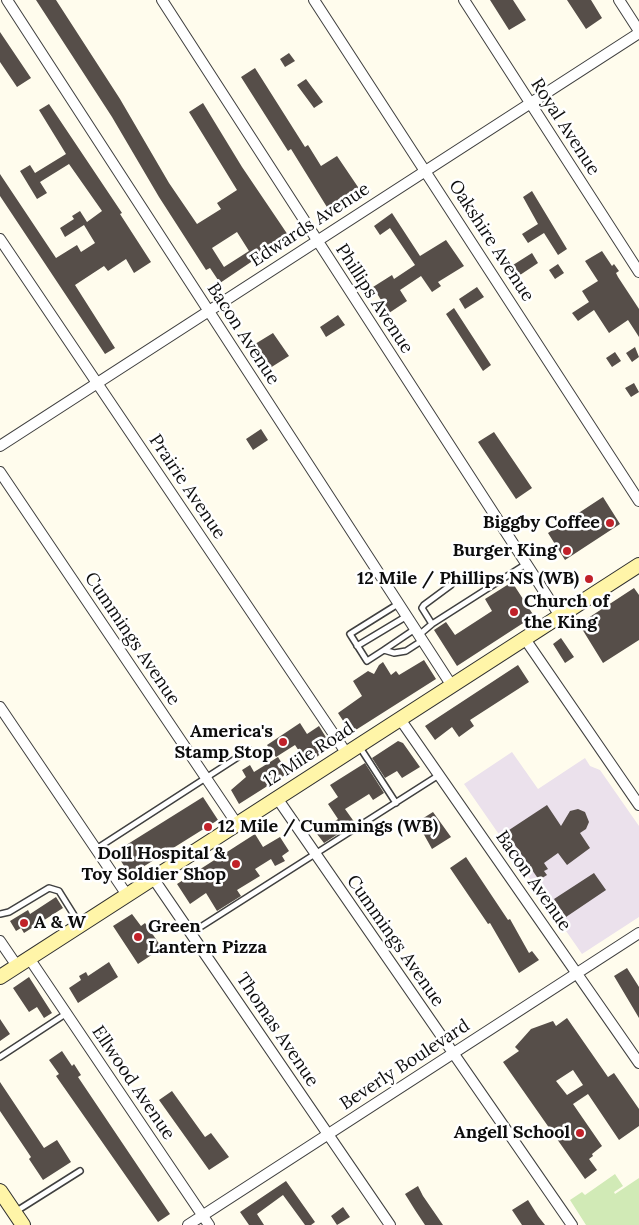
<!DOCTYPE html>
<html>
<head>
<meta charset="utf-8">
<style>
  body { margin:0 }
  canvas { display:block; background:#fffced }
</style>
</head>
<body>
<canvas width="639" height="1225"></canvas>
<script>
const g = document.querySelector('canvas').getContext('2d');
g.lineJoin = 'round';
function fillPath(path, color) { g.fillStyle = color; g.fill(path, 'evenodd'); }
const poly = rows => new Path2D(rows.map(r => 'M' + r).join(''));
function trace(path, color, width, dash) { g.strokeStyle = color; g.lineWidth = width; g.lineCap = dash ? 'butt' : 'round'; g.setLineDash(dash || []); g.stroke(path); }
function label(font, color, halo, rows, align = 'center') {
  g.font = font + ' Lora,serif'; g.lineWidth = 5; g.setLineDash([]); g.textBaseline = 'middle'; g.strokeStyle = halo; g.fillStyle = color; for (const [text, x, y, turn = 0] of rows) {
    g.save(); g.translate(x, y); g.rotate((+turn || 0) * Math.PI / 180); g.textAlign = isNaN(turn) ? turn : align; if (halo) g.strokeText(text, 0, 0); g.fillText(text, 0, 0); g.restore();
  }
}
fillPath(poly([
  [512,752,538,789,585,758,590,766,600,770,639,826,639,917,582,954,464,784]
]), '#ebe1ec');
fillPath(poly([
  [615,1174,623,1186,614,1192,615,1194,639,1178,639,1225,586,1225,570,1200,582,1192,585,1195]
]), '#d1eab6');
fillPath(poly([
  [36,0,56,0,120,99,169,183,197,224,221,209,217,203,237,190,189,112,203,103,242,167,290,238,254,260,220,283,210,268,206,270,159,197,112,117],
  [237,232,249,251,224,267,212,248],
  [490,0,513,0,526,20,509,30],
  [567,0,591,0,602,18,586,29],
  [0,32,31,78,17,87,0,62],
  [289,53,295,61,285,67,280,59],
  [255,68,305,147,308,145,321,166,337,156,360,190,330,212,291,149,288,151,241,77],
  [306,79,323,102,314,108,297,85],
  [49,104,122,213,120,214,151,262,134,273,126,259,108,271,104,266,75,285,115,348,105,354,0,196,0,174,56,258,77,245,81,252,95,243,84,225,65,237,60,228,74,219,72,216,80,211,87,222,102,211,69,164,40,182,47,193,37,199,20,171,30,165,35,173,66,154,39,110],
  [532,191,567,249,558,255,544,233,528,243,522,234,538,224,523,197],
  [392,213,420,256,446,240,464,266,438,282,441,286,432,292,421,276,400,290,407,301,389,313,373,287,392,275,394,279,415,265,390,228,380,235,374,226],
  [602,251,612,266,614,264,619,271,616,273,618,277,639,309,639,337,628,320,609,333,594,310,578,321,572,313,589,302,582,291,598,281,585,261],
  [532,253,538,263,520,275,513,265],
  [558,264,564,273,555,279,549,270],
  [477,287,484,297,465,309,459,299],
  [454,308,491,365,483,371,446,314],
  [338,315,345,325,326,337,320,327],
  [273,333,289,356,270,368,255,344],
  [635,347,639,357,632,362,626,353],
  [615,352,621,361,612,367,606,358],
  [634,383,639,392,631,397,625,388],
  [261,429,268,440,253,450,246,439],
  [494,432,532,488,516,499,478,442],
  [603,497,620,524,565,560,548,533],
  [512,582,534,616,457,666,434,630,446,622,455,635,492,611,485,599],
  [634,588,639,595,639,640,603,663,579,624],
  [561,638,574,657,565,663,553,644],
  [424,660,436,679,351,733,338,713,362,696,353,681,368,671,374,674,379,665,383,662,391,675,396,671,399,675],
  [518,665,529,682,470,720,474,726,459,737,452,727,435,740,425,726],
  [300,723,307,734,319,726,332,747,307,763,295,745,276,757,267,745],
  [398,741,403,743,420,767,402,778,397,771,385,778,372,758],
  [278,757,288,773,239,804,231,790,246,777,242,770,250,765,254,772],
  [365,763,384,793,373,800,369,794,345,809,355,823,324,843,317,834,338,819,328,804,338,797,330,785],
  [203,797,218,820,130,875,115,852],
  [547,805,561,826,570,811,578,809,585,812,589,822,586,829,580,833,590,848,567,865,558,853,544,863,548,869,544,871,547,875,539,880,506,832],
  [433,812,451,837,432,849,417,822],
  [255,834,263,847,280,837,289,851,282,856,285,861,275,866,271,859,255,869,260,876,237,890,241,896,217,911,206,893,190,904,177,884],
  [466,857,508,920,510,919,529,953,532,951,539,960,519,973,490,923,488,924,450,868],
  [594,873,606,890,566,917,554,899],
  [56,897,63,908,24,933,21,928,16,931,10,921,28,910,30,914],
  [132,914,141,926,145,923,162,948,138,964,113,926],
  [109,962,118,977,78,1003,69,988,81,980,79,976,86,972,88,976],
  [627,968,639,987,639,1018,614,976],
  [29,977,52,1013,44,1018,37,1007,29,1012,13,988],
  [567,1018,608,1077,614,1073,639,1109,639,1126,619,1140,588,1094,573,1104,602,1146,592,1154,593,1156,589,1159,597,1170,585,1179,503,1062,519,1051,515,1047,531,1029,553,1021,556,1026],
  [573,1070,583,1085,567,1095,556,1081],
  [0,1019,10,1034,0,1041],
  [62,1051,72,1066,74,1064,81,1075,78,1077,170,1214,158,1222,56,1076,59,1074,49,1060],
  [0,1082,44,1148,57,1140,71,1162,43,1180,29,1159,31,1157,0,1111],
  [172,1091,205,1137,211,1133,229,1157,209,1170,159,1100],
  [286,1181,315,1222,311,1225,305,1225,283,1195,257,1214,264,1225,249,1225,240,1212],
  [418,1186,423,1196,443,1225,425,1225,415,1210,405,1194],
  [528,1200,538,1216,545,1225,522,1225,512,1210],
  [343,1207,350,1217,337,1225,331,1216]
]), '#564e49');
const service = poly([
  [398,604,350,634,367,661,384,650,394,653,406,651,423,640],
  [432,624,422,608,424,605,451,585],
  [419,635,432,624,526,564],
  [357,646,407,616],
  [384,650,415,629],
  [359,746,396,803],
  [96,849,249,750],
  [0,914,9,912,49,888,59,891,79,923],
  [191,933,439,775],
  [0,1057,67,1013],
  [15,1212,80,1171]
]);
const minor = poly([
  [7,0,452,686],
  [162,0,560,616],
  [314,0,639,501],
  [464,0,639,272],
  [619,0,639,31],
  [0,239,347,754],
  [0,446,639,33],
  [0,472,237,824],
  [525,639,639,805],
  [0,707,127,895],
  [400,719,639,1063],
  [277,798,572,1225],
  [153,878,390,1225],
  [0,941,17,966],
  [29,958,209,1225],
  [188,1225,639,933]
]);
const secondary = poly([
  [0,977,639,565],
  [0,1191,23,1225]
]);
trace(service, '#404040', 8);
trace(minor, '#404040', 12);
trace(secondary, '#2f2f2f', 16);
trace(service, '#fff', 5);
trace(minor, '#fff', 10);
trace(secondary, '#fff5a8', 14);
for (const [x, y, r, color] of [
  [610,523,5,"#c12129"],
  [567,551,5,"#c12129"],
  [589,579,5,"#c12129"],
  [514,612,5,"#c12129"],
  [283,742,5,"#c12129"],
  [208,827,5,"#c12129"],
  [236,864,5,"#c12129"],
  [24,923,5,"#c12129"],
  [138,937,5,"#c12129"],
  [580,1133,5,"#c12129"]
]) { const dot = new Path2D(); dot.arc(x, y, r, 0, 2 * Math.PI); g.fillStyle = color; g.fill(dot); trace(dot, '#fff', 2); }
label('18px', '#0d0d0d', '#fff', [
  ["Royal Avenue",565,127,57],
  ["Edwards Avenue",310,225,-33],
  ["Oakshire Avenue",491,241,57],
  ["Phillips Avenue",374,299,57],
  ["Bacon Avenue",243,334,57],
  ["Prairie Avenue",187,487,56],
  ["Cummings Avenue",132,639,56],
  ["12 Mile Road",309,755,-33],
  ["Bacon Avenue",533,881,55],
  ["Cummings Avenue",395,941,55],
  ["Thomas Avenue",277,1030,56],
  ["Beverly Boulevard",405,1065,-33],
  ["Ellwood Avenue",133,1083,56]
]);
label('bold 18px', '#0d0d0d', '#fff', [
  ["Biggby Coffee",600,523],
  ["Burger King",557,551],
  ["12 Mile / Phillips NS (WB)",579,579],
  ["Church of",524,602,"left"],
  ["the King",524,623,"left"],
  ["America's",273,732],
  ["Stamp Stop",273,753],
  ["12 Mile / Cummings (WB)",218,827,"left"],
  ["Doll Hospital &",226,854],
  ["Toy Soldier Shop",226,875],
  ["A & W",34,923,"left"],
  ["Green",148,927,"left"],
  ["Lantern Pizza",148,948,"left"],
  ["Angell School",570,1133]
], 'right');
</script>
</body>
</html>
